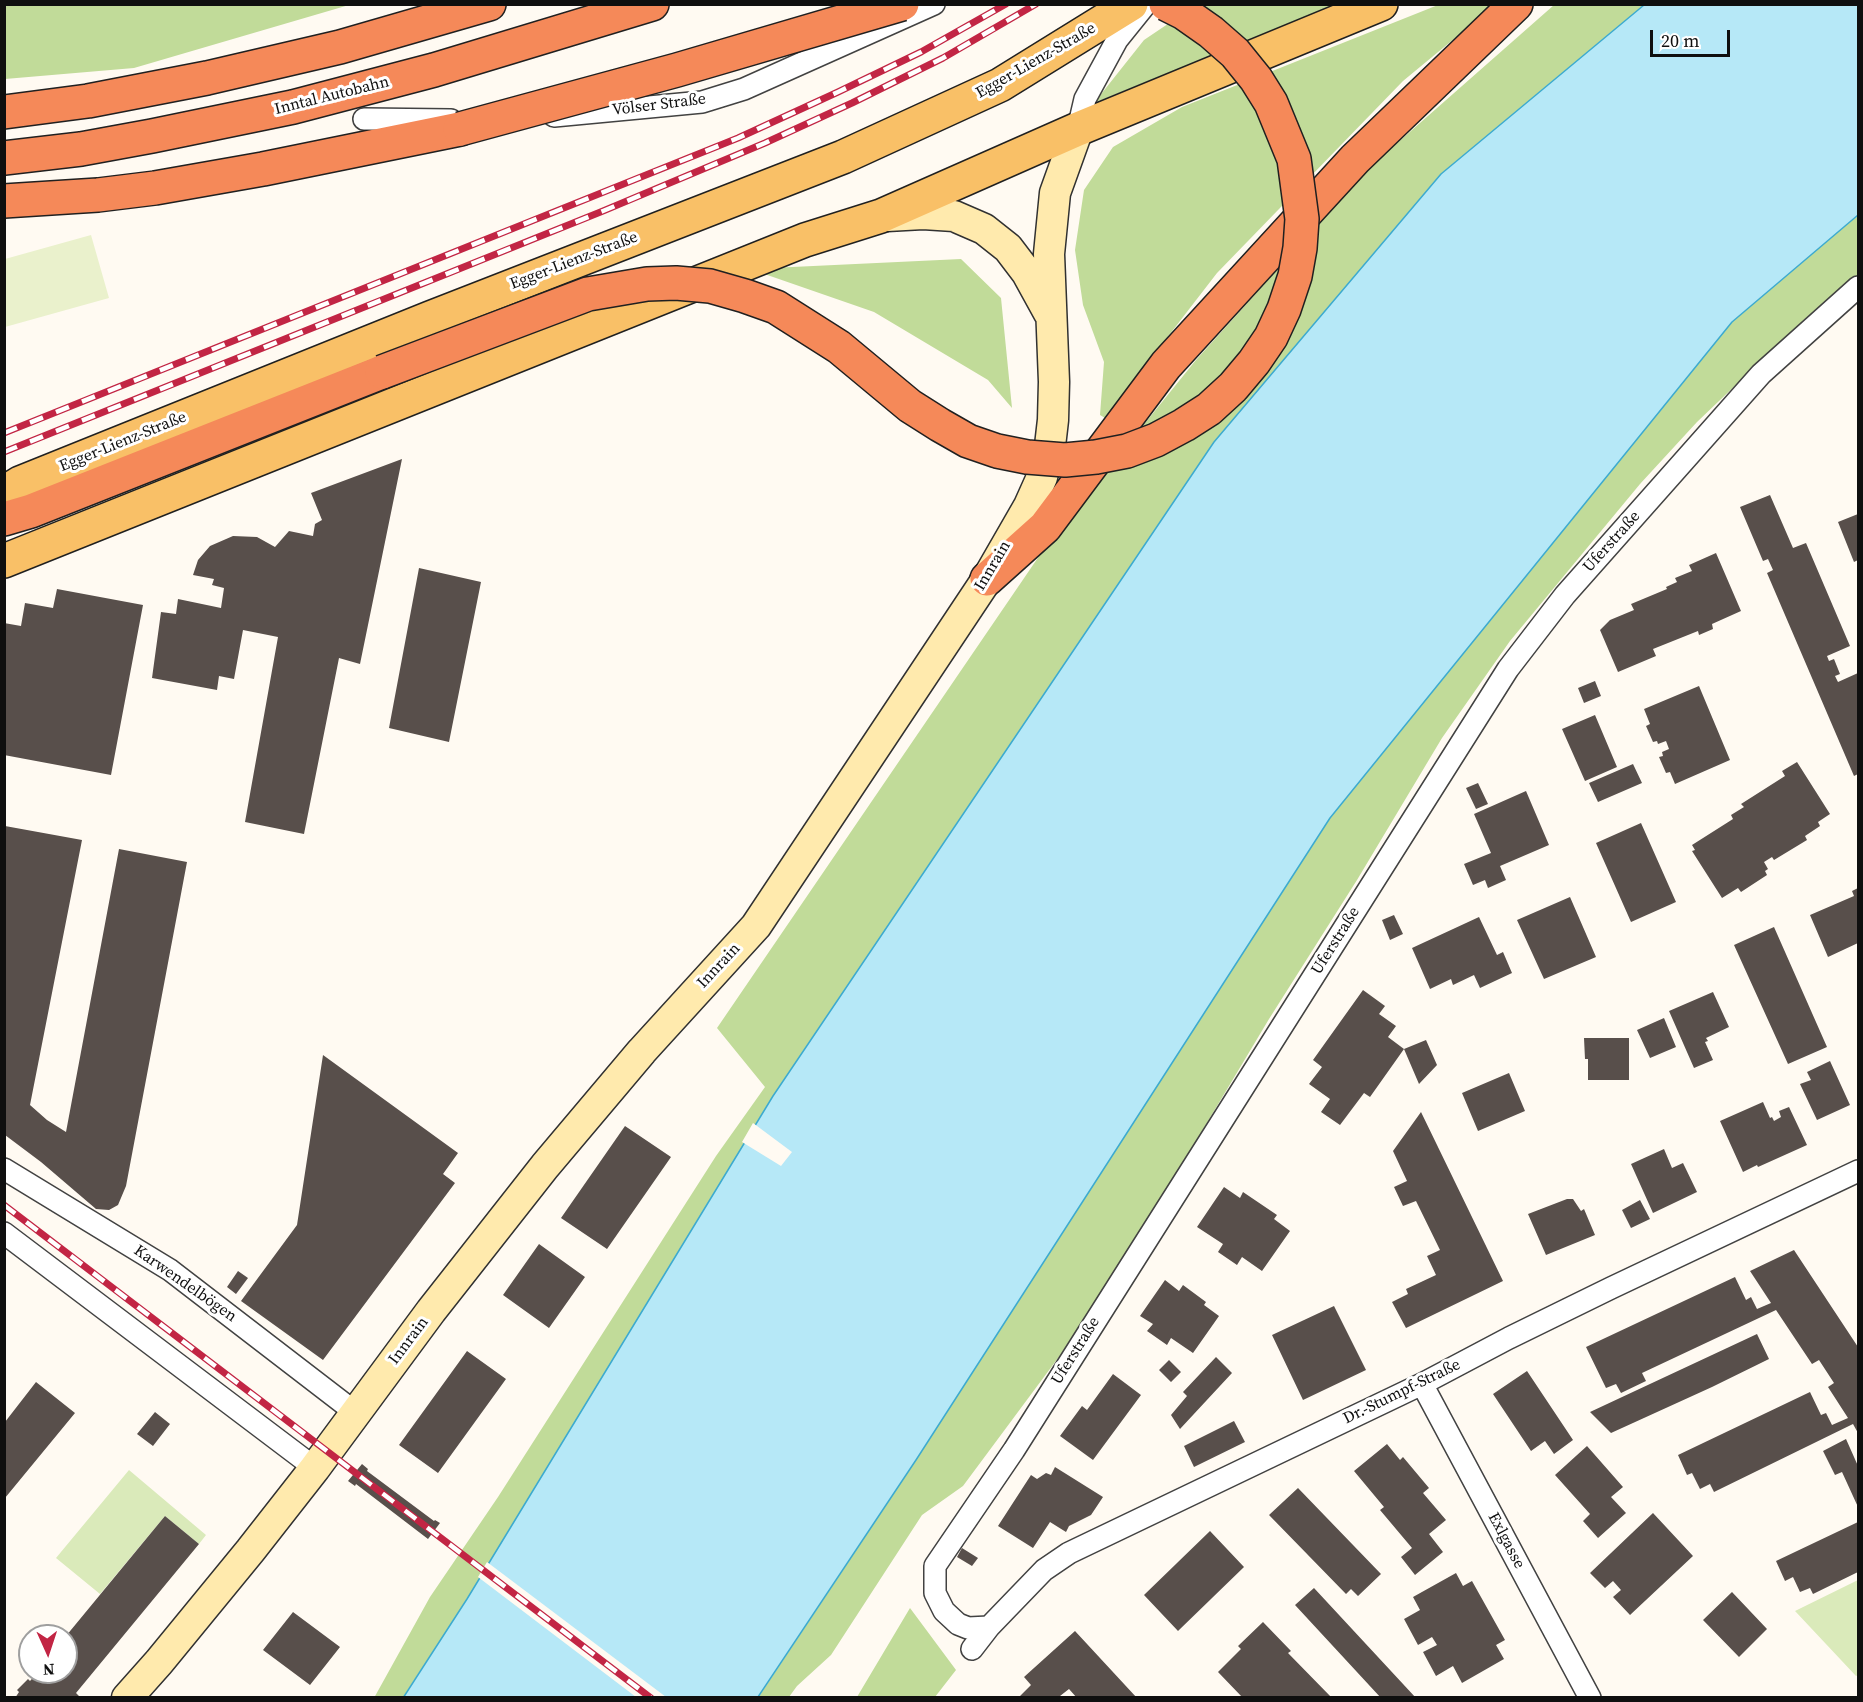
<!DOCTYPE html>
<html>
<head>
<meta charset="utf-8">
<style>
  body { margin:0 }
  #map { position:relative; width:1863px; height:1702px; overflow:hidden; background:#fffaf2; font-family:"Source Serif 4",serif }
  canvas { display:block }
  .frame { position:absolute; inset:0; border:6px solid #0f0f0f; pointer-events:none }
  .north { position:absolute; left:18px; top:1624px; width:60px; height:60px; box-sizing:border-box; background:#fff; border:2px solid #9f9f9f; border-radius:50%; rotate:177deg; font-size:16px; font-weight:700; line-height:24px; text-align:center; color:#0f0f0f }
  .north::after { content:''; display:block; margin:auto; width:21px; height:27px; background:#c22544; clip-path:polygon(50% 0,100% 100%,50% 72%,0 100%) }
  .scale { position:absolute; left:1650px; top:30px; width:80px; height:27px; box-sizing:border-box; border:3px solid #0f0f0f; border-top:0; padding-left:8px; font-size:18px; line-height:21px; white-space:nowrap; color:#0f0f0f; -webkit-text-stroke:4px #fff; paint-order:stroke }
</style>
</head>
<body>
<div id="map">
<canvas width="1863" height="1702"></canvas>
<div class="frame"></div>
<div class="north">N</div>
<div class="scale">20 m</div>
</div>
<script>
const g = document.querySelector('canvas').getContext('2d');
g.lineJoin = 'round';
function fillPath(path, color) { g.fillStyle = color; g.fill(path, 'evenodd'); }
const poly = rows => new Path2D(rows.map(r => 'M' + r).join(''));
function trace(path, color, width, dash) { g.strokeStyle = color; g.lineWidth = width; g.lineCap = dash ? 'butt' : 'round'; g.setLineDash(dash || []); g.stroke(path); }
function label(font, color, halo, rows, align = 'center') {
  g.font = font + ' "Source Serif 4",serif'; g.lineWidth = 6; g.setLineDash([]); g.textBaseline = 'middle'; g.strokeStyle = halo; g.fillStyle = color; for (const [text, x, y, turn = 0] of rows) {
    g.save(); g.translate(x, y); g.rotate((+turn || 0) * Math.PI / 180); g.textAlign = isNaN(turn) ? turn : align; if (halo) g.strokeText(text, 0, 0); g.fillText(text, 0, 0); g.restore();
  }
}
fillPath(poly([
  [129,1470,206,1535,199,1544,165,1516,100,1594,56,1558],
  [1858,1580,1858,1675,1856,1676,1795,1611]
]), '#daeaba');
fillPath(poly([
  [5,4,349,4,349,5,134,68,5,79],
  [1196,5,1336,5,1094,103,1144,40],
  [1438,5,1495,5,1403,81,1217,273,1105,418,1100,415,1104,362,1083,305,1075,250,1084,190,1113,147,1182,107],
  [1554,5,1644,5,1441,174,1214,442,773,1096,467,1600,403,1697,374,1698,430,1597,498,1497,716,1156,765,1087,717,1028,1048,543,1196,360,1370,167],
  [1858,215,1858,275,1807,317,1697,422,1640,484,1510,641,1442,738,1357,880,1269,1019,1165,1193,1061,1354,963,1486,922,1515,831,1655,797,1686,789,1697,758,1698,916,1460,1330,818,1732,322],
  [961,259,1001,298,1012,408,988,380,874,312,750,269],
  [910,1608,956,1670,935,1697,857,1697]
]), '#c1db99');
fillPath(poly([
  [91,235,109,298,5,327,5,259]
]), '#eaf1cc');
const water = poly([
  [1644,5,1858,5,1858,215,1732,322,1330,818,916,1460,758,1697,403,1698,467,1599,773,1096,1214,442,1441,174,1644,5]
]);
fillPath(water, '#b6e8f7');
trace(water, '#3caacf', 1.5);
fillPath(poly([
  [753,1123,792,1152,781,1166,742,1142],
  [487,1562,666,1697,636,1697,478,1577]
]), '#fffaf2');
fillPath(poly([
  [402,459,360,664,339,658,304,834,245,822,278,637,243,630,234,679,219,676,217,690,152,678,161,612,176,614,178,599,221,608,224,588,212,585,214,579,193,575,198,560,210,546,233,536,257,537,275,547,289,531,313,536,315,524,322,520,311,493],
  [1770,495,1793,548,1806,543,1850,646,1827,656,1829,661,1834,659,1840,674,1835,676,1838,682,1858,673,1858,774,1854,776,1767,573,1773,570,1768,559,1763,561,1740,507],
  [1858,514,1858,560,1854,562,1838,522],
  [1716,553,1741,611,1712,624,1713,629,1699,635,1698,631,1653,649,1656,656,1618,672,1600,630,1610,620,1634,610,1631,604,1667,589,1666,587,1677,582,1675,578,1692,571,1689,565],
  [419,568,481,582,449,742,389,728],
  [57,589,143,605,111,775,4,755,4,623,21,626,25,603,53,608],
  [1595,681,1601,696,1584,703,1578,688],
  [1699,686,1730,760,1675,784,1670,772,1666,773,1659,757,1663,756,1662,752,1669,749,1666,741,1658,744,1657,741,1653,742,1646,726,1650,724,1644,709],
  [1595,715,1617,767,1585,781,1562,729],
  [1797,762,1830,814,1818,822,1820,826,1805,836,1807,840,1774,860,1772,857,1764,862,1768,869,1765,871,1767,875,1741,892,1738,888,1722,898,1692,851,1695,850,1692,845,1733,819,1731,815,1744,807,1741,804,1785,776,1782,771],
  [1633,764,1642,783,1598,802,1589,783],
  [1478,783,1488,804,1476,809,1466,788],
  [1526,791,1549,845,1500,866,1506,880,1488,888,1485,880,1473,885,1464,864,1491,853,1474,814],
  [1641,823,1676,902,1631,922,1596,843],
  [5,826,82,840,30,1105,47,1120,66,1132,119,849,187,862,126,1186,118,1205,109,1210,96,1209,41,1162,5,1135],
  [1858,888,1858,943,1828,957,1810,915,1854,896,1852,891],
  [1570,897,1596,957,1544,979,1517,920],
  [1394,915,1403,934,1390,940,1382,920],
  [1479,917,1497,955,1503,952,1512,973,1480,988,1474,975,1453,985,1451,979,1430,989,1412,948],
  [1774,927,1827,1047,1788,1064,1734,945],
  [1363,990,1385,1006,1379,1014,1396,1026,1388,1037,1404,1049,1426,1040,1437,1065,1419,1084,1404,1049,1370,1097,1364,1093,1340,1125,1321,1112,1330,1099,1309,1084,1322,1067,1313,1060],
  [1713,992,1729,1027,1706,1038,1708,1041,1705,1042,1713,1060,1694,1068,1669,1011],
  [1664,1018,1676,1047,1650,1058,1637,1030],
  [1584,1038,1629,1038,1629,1080,1588,1080,1588,1059,1585,1059],
  [323,1055,458,1153,443,1174,455,1183,323,1360,241,1301,297,1225],
  [1830,1061,1850,1105,1817,1120,1800,1084,1811,1080,1807,1072],
  [1509,1073,1525,1111,1478,1131,1462,1093],
  [1763,1102,1770,1118,1772,1117,1774,1121,1781,1117,1779,1111,1789,1107,1807,1145,1758,1167,1757,1165,1743,1172,1720,1121],
  [1421,1112,1503,1281,1406,1328,1392,1302,1408,1294,1406,1289,1436,1275,1427,1256,1440,1250,1416,1201,1403,1206,1394,1187,1407,1181,1393,1151],
  [625,1126,671,1157,607,1249,561,1218],
  [1664,1149,1672,1168,1683,1163,1697,1192,1653,1213,1631,1164],
  [1224,1187,1240,1198,1243,1192,1277,1215,1274,1219,1290,1231,1262,1271,1242,1257,1237,1265,1218,1252,1223,1244,1197,1227],
  [1567,1199,1573,1199,1581,1211,1584,1209,1595,1235,1546,1255,1528,1214],
  [1640,1200,1650,1219,1631,1228,1622,1210],
  [539,1244,585,1277,549,1328,503,1295],
  [1794,1250,1858,1347,1858,1433,1853,1424,1714,1492,1710,1484,1700,1489,1692,1473,1687,1475,1678,1455,1810,1392,1821,1415,1826,1413,1832,1425,1848,1418,1828,1387,1834,1383,1819,1360,1812,1364,1776,1310,1642,1373,1646,1381,1621,1393,1616,1384,1606,1388,1586,1347,1735,1277,1746,1300,1751,1297,1757,1309,1771,1303,1750,1271],
  [238,1271,248,1278,236,1294,227,1287],
  [1165,1280,1179,1291,1183,1285,1206,1302,1204,1305,1219,1316,1193,1353,1171,1338,1167,1345,1147,1331,1153,1324,1140,1316],
  [1334,1306,1366,1370,1303,1400,1272,1335],
  [1757,1334,1769,1359,1712,1387,1611,1433,1590,1412],
  [467,1351,506,1379,438,1473,399,1445],
  [1216,1357,1232,1373,1180,1429,1171,1415,1187,1396,1183,1392],
  [1169,1360,1181,1372,1171,1382,1159,1370],
  [1527,1371,1573,1440,1554,1454,1545,1441,1531,1451,1493,1394],
  [1113,1374,1141,1395,1093,1460,1060,1436,1082,1406,1087,1410],
  [36,1382,75,1413,5,1498,5,1422],
  [155,1412,170,1424,153,1446,137,1434],
  [1234,1421,1245,1442,1194,1467,1184,1446],
  [1846,1439,1858,1466,1858,1507,1842,1472,1835,1475,1823,1451],
  [1387,1444,1400,1460,1403,1457,1429,1488,1423,1493,1446,1520,1429,1534,1443,1552,1415,1575,1401,1557,1412,1548,1380,1510,1384,1507,1354,1471],
  [1587,1446,1623,1487,1611,1497,1626,1513,1598,1538,1583,1521,1590,1514,1555,1475],
  [362,1464,368,1469,367,1471,434,1521,435,1520,440,1523,428,1539,356,1484,355,1486,348,1481],
  [1055,1467,1103,1497,1091,1515,1069,1526,1066,1532,1050,1522,1033,1548,998,1526,1031,1475,1037,1479,1046,1473,1051,1475],
  [1298,1488,1381,1574,1358,1596,1351,1589,1346,1594,1269,1515],
  [1653,1513,1693,1556,1630,1615,1613,1597,1621,1590,1613,1581,1605,1588,1590,1573],
  [165,1516,199,1544,76,1693,81,1698,15,1698,19,1692,17,1690,28,1679,30,1681,38,1672,66,1672,66,1636],
  [1858,1522,1858,1572,1813,1594,1810,1588,1800,1592,1793,1577,1785,1581,1776,1561],
  [1210,1531,1244,1567,1178,1631,1144,1595],
  [962,1548,978,1558,972,1566,957,1557],
  [1456,1573,1463,1586,1472,1581,1505,1640,1496,1645,1504,1659,1462,1683,1453,1666,1436,1676,1423,1652,1437,1645,1432,1637,1418,1645,1404,1619,1420,1610,1413,1597],
  [1314,1588,1416,1698,1381,1698,1295,1605],
  [1732,1592,1767,1629,1739,1657,1703,1620],
  [293,1612,340,1647,310,1685,263,1650],
  [1263,1622,1291,1651,1288,1653,1332,1698,1243,1698,1218,1672,1241,1649,1238,1646],
  [1075,1631,1137,1698,1077,1698,1069,1689,1060,1696,1061,1698,1018,1698,1031,1685,1024,1677]
]), '#584f4b');
const street = poly([
  [554,116,702,102,744,89,934,4],
  [364,119,451,120],
  [1078,129,1085,99,1117,40,1146,4],
  [4,1169,170,1270,356,1413],
  [4,1233,315,1468],
  [1422,1384,1590,1698],
  [989,1627,968,1628,958,1624,944,1611,935,1593,935,1566,1014,1450,1508,669,1565,595,1761,374,1858,287],
  [972,1649,989,1627,1044,1570,1069,1553,1422,1384,1509,1338,1611,1288,1858,1171]
]);
const secondary = poly([
  [887,216,923,214,954,216,984,229,1008,248,1027,273,1049,313],
  [127,1698,159,1662,250,1551,315,1468,431,1311,545,1166,642,1051,756,926,987,579,1029,506,1042,477,1050,446,1053,420,1054,382,1049,254,1055,193,1078,129]
]);
const primary = poly([
  [4,493,20,483,430,318,843,157,1000,85,1131,4],
  [4,561,805,240,881,216,1078,129,1381,4]
]);
const highway = poly([
  [4,112,88,101,207,78,340,47,489,4],
  [4,158,81,149,152,136,293,107,434,70,652,4],
  [4,201,98,195,155,188,263,169,460,129],
  [4,519,31,511,382,372],
  [987,579,1045,527,1166,365,1355,159,1516,4]
]);
trace(street, '#424242', 24);
trace(secondary, '#313131', 33);
trace(primary, '#202020', 36);
trace(highway, '#202020', 36);
trace(street, '#fff', 21);
trace(secondary, '#ffeaad', 30);
trace(primary, '#f9c067', 33);
trace(highway, '#f58959', 33);
const rail = poly([
  [4,433,738,138,838,92,921,52,1006,4],
  [4,452,603,211,765,143,852,103,943,58,1036,4],
  [4,1205,651,1698]
]);
trace(rail, '#c22544', 7);
trace(rail, '#fff', 4.5, [14]);
const highwayBridge = poly([
  [460,129,677,70,902,4],
  [382,372,588,294,647,284,676,283,710,286,745,296,776,307,839,347,910,406,940,425,968,441,997,451,1027,457,1065,460,1096,457,1127,451,1156,440,1184,425,1209,409,1233,387,1254,362,1271,337,1284,309,1295,276,1300,248,1302,219,1294,159,1271,103,1256,79,1235,53,1211,32,1184,13,1166,4]
]);
trace(highwayBridge, '#202020', 36, []);
trace(highwayBridge, '#f58959', 33);
label('16px', '#0f0f0f', '#fff', [
  ["Egger-Lienz-Straße",1036,61,-30],
  ["Inntal Autobahn",332,96,-14],
  ["Völser Straße",659,105,-7],
  ["Egger-Lienz-Straße",574,261,-21],
  ["Egger-Lienz-Straße",123,442,-22],
  ["Uferstraße",1612,542,-48],
  ["Innrain",993,566,-59],
  ["Uferstraße",1336,941,-58],
  ["Innrain",719,966,-47],
  ["Karwendelbögen",185,1284,35],
  ["Innrain",409,1341,-53],
  ["Uferstraße",1076,1351,-58],
  ["Dr.-Stumpf-Straße",1402,1392,-26],
  ["Exlgasse",1506,1541,62]
]);
</script>
</body>
</html>
